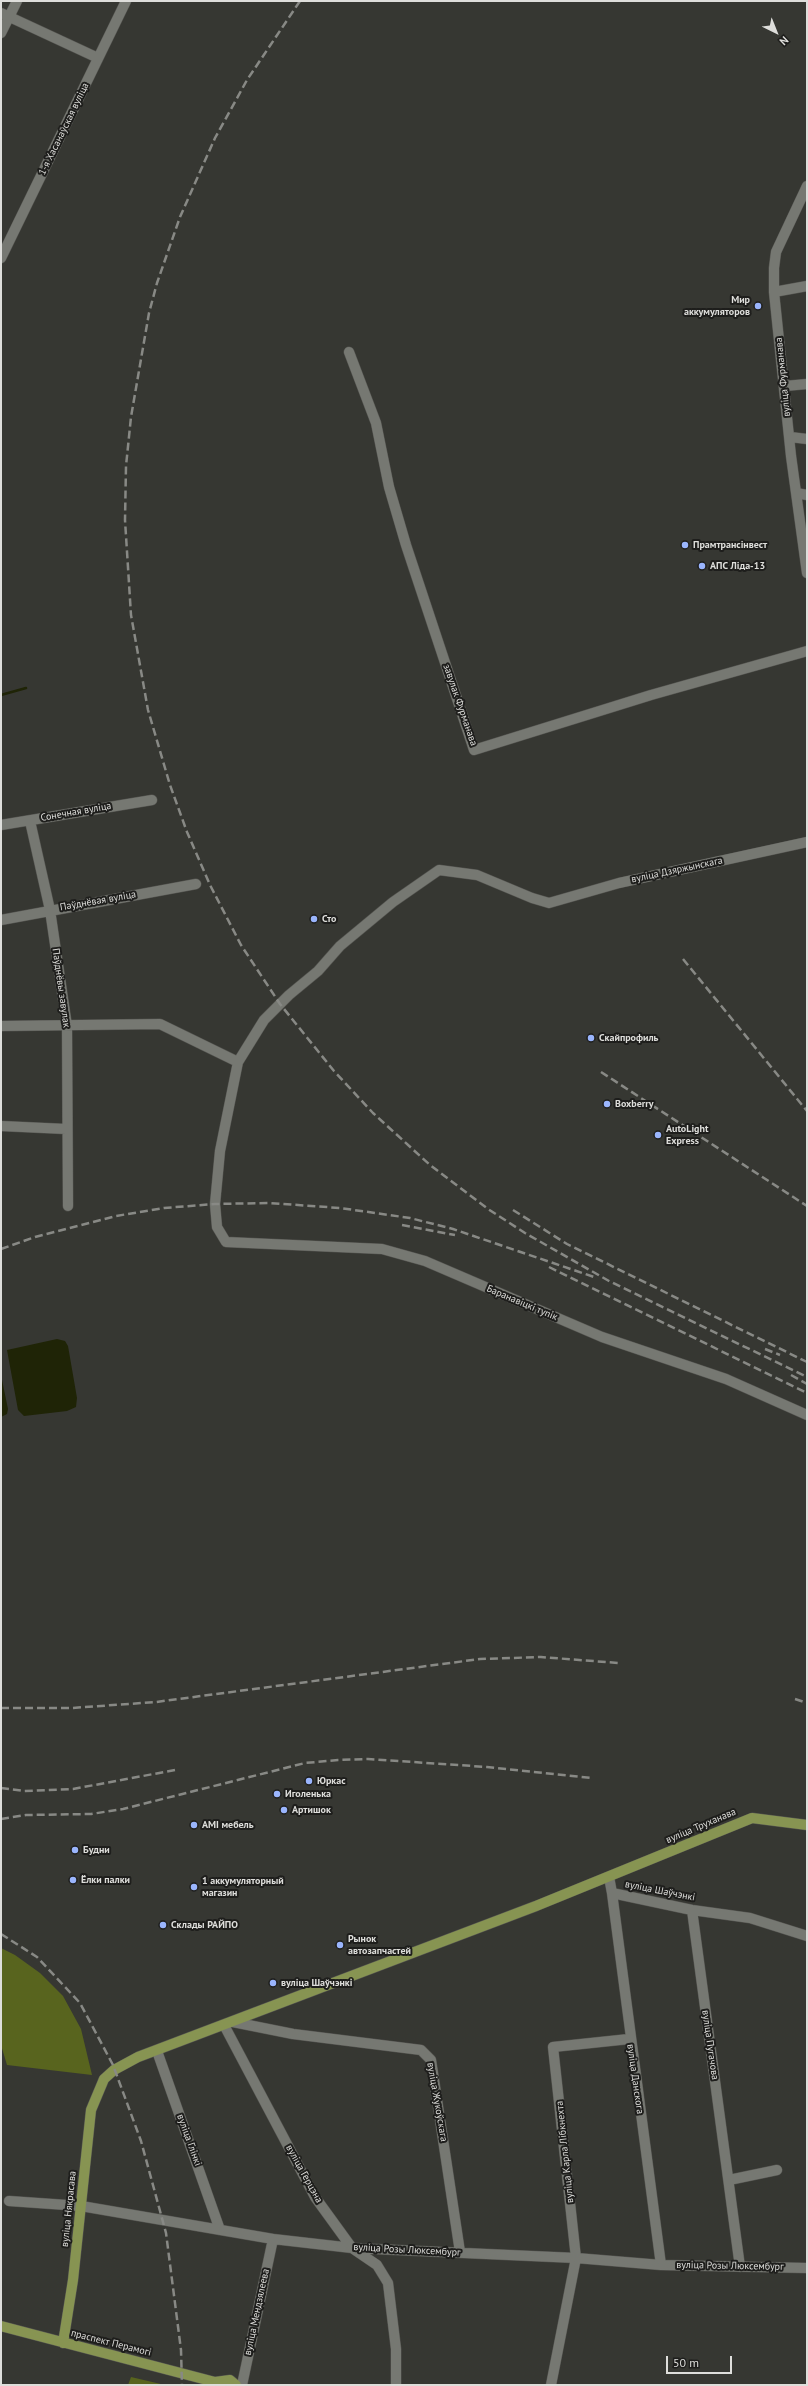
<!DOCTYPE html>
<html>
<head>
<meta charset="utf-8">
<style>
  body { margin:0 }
  #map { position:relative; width:808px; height:2386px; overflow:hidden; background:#363732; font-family:"PT Sans",sans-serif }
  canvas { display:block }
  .frame { position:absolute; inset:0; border:2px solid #dededb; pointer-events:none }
  .north { position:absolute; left:756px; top:12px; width:40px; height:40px; -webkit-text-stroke:3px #1e1e1c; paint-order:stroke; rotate:137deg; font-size:11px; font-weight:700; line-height:16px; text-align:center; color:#dededb }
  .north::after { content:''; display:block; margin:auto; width:14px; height:18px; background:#dededb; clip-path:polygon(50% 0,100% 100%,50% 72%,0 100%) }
  .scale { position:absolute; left:666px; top:2356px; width:66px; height:18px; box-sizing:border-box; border:2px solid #dededb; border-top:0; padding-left:5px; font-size:12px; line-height:14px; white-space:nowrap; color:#dededb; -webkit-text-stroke:3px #1e1e1c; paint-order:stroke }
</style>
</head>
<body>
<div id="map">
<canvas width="808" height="2386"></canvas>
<div class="frame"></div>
<div class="north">N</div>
<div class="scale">50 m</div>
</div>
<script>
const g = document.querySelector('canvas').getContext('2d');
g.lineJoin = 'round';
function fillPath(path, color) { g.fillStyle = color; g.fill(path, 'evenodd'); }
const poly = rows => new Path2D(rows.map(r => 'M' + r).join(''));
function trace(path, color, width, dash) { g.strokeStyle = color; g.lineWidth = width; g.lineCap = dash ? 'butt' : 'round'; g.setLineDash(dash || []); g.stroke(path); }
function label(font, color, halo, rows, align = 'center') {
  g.font = font + ' "PT Sans",sans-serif'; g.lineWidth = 4; g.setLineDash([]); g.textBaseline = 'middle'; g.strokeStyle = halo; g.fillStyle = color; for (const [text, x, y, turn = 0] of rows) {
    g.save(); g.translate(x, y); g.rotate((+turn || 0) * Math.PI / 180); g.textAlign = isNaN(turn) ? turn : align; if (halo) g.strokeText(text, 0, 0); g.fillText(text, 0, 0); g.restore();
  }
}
fillPath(poly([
  [1,1948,15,1955,40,1973,63,1996,81,2029,92,2075,7,2065,1,2045],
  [131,2377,165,2385,128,2385]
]), '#58641e');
fillPath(poly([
  [57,1339,65,1341,68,1346,77,1398,76,1407,67,1411,24,1416,18,1410,7,1350],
  [1,1375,8,1409,7,1414,1,1417]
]), '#1f2406');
trace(poly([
  [1,695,26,688]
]), '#1f2406', 2.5);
const minor = poly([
  [1,13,98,58],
  [1,33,17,1],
  [807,186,776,252,774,268,774,292,791,456,807,573],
  [1,258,126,1],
  [774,292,807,286],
  [349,352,376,423,389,487,406,545,474,750,651,695,807,651],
  [785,386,807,384],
  [790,437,807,439],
  [796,493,807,495],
  [30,821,50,910,67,1026,68,1206],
  [1,825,152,800],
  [807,842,619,883,549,903,532,898,477,875,439,870,393,902,340,946,318,971,289,995,264,1020,238,1062,220,1151,215,1204,217,1227,226,1242,382,1249,425,1261,602,1337,726,1379,807,1415],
  [1,920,196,884],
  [1,1026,160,1024,238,1062],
  [1,1126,66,1129],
  [609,1877,612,1893,692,1910,750,1918,807,1936],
  [612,1893,661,2265],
  [692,1910,740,2267],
  [233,2022,293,2034,421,2050,431,2060,460,2252],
  [224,2025,315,2197,352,2248,377,2265,388,2283,396,2349,396,2385],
  [157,2051,220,2230],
  [729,2180,777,2170],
  [9,2201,81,2206,273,2239,352,2248,576,2258,661,2265,807,2268],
  [242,2385,273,2239],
  [551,2385,576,2258,553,2047,629,2039]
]);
const major = poly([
  [1,2326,215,2382,230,2380,236,2385],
  [63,2343,73,2280,91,2110,104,2079,114,2070,138,2057,536,1906,752,1818,807,1825]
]);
trace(minor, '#545450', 11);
trace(major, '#545450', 11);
trace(minor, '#767872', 10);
trace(major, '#879452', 10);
trace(poly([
  [300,1,247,80,215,138,180,217,157,283,149,313,131,417,126,466,125,520,131,615,148,710,170,785,187,832,210,885,241,945,280,1004,334,1071,373,1113,430,1165,488,1209,525,1233,609,1281,807,1377],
  [683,959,807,1111],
  [601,1072,807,1206],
  [513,1210,567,1244,807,1362],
  [402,1225,455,1235],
  [1,1249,35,1237,116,1216,164,1208,215,1204,269,1203,340,1208,410,1218,453,1229,597,1278],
  [549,1267,807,1393],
  [765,1349,780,1355],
  [791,1375,807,1384],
  [795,1699,807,1703],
  [1,1708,72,1708,156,1702,480,1659,541,1657,618,1663],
  [1,1788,24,1791,73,1789,175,1770],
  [1,1819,26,1815,91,1814,123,1809,305,1763,338,1760,368,1759,487,1767,591,1778],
  [1,1934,37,1957,80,2003,113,2065,141,2141,166,2233,181,2350,182,2385]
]), '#888985', 2.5, [8, 4]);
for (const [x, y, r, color] of [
  [758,306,4,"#9ab5fd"],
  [685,545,4,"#9ab5fd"],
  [702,566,4,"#9ab5fd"],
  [314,919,4,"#9ab5fd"],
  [591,1038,4,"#9ab5fd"],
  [607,1104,4,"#9ab5fd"],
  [658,1135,4,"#9ab5fd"],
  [309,1781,4,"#9ab5fd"],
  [277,1794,4,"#9ab5fd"],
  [284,1810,4,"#9ab5fd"],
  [194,1825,4,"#9ab5fd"],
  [75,1850,4,"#9ab5fd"],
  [73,1880,4,"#9ab5fd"],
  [194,1887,4,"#9ab5fd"],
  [163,1925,4,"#9ab5fd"],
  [340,1945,4,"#9ab5fd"],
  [273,1983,4,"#9ab5fd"]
]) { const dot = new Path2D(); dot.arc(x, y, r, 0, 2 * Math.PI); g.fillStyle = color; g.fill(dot); trace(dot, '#1e1e1c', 1.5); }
label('10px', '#dededb', '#1e1e1c', [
  ["1-я Хасанаўская вуліца",64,129,-64],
  ["вуліца Фурманава",783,377,-96],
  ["завулак Фурманава",460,705,71],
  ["Сонечная вуліца",76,812,-10],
  ["вуліца Дзяржынскага",677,870,-12],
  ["Паўднёвая вуліца",98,901,-10],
  ["Паўднёвы завулак",61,988,82],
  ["Баранавіцкі тупік",522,1303,23],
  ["вуліца Труханава",701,1826,-23],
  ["вуліца Шаўчэнкі",660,1891,11],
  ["вуліца Пугачова",710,2045,82],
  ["вуліца Данскога",635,2079,82],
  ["вуліца Жукоўскага",437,2102,80],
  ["вуліца Глінкі",189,2140,70],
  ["вуліца Карла Лібкнехта",565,2152,-96],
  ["вуліца Герцэна",304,2174,61],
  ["вуліца Някрасава",69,2209,-84],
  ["вуліца Розы Люксембург",407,2250,3],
  ["вуліца Розы Люксембург",730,2266,1],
  ["вуліца Мендзялеева",257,2312,-78],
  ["праспект Перамогі",111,2343,14]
]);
label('bold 10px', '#dededb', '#1e1e1c', [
  ["Мир",750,300,"right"],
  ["аккумуляторов",750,312,"right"],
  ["Прамтрансінвест",693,545],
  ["АПС Ліда-13",710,566],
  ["Сто",322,919],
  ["Скайпрофиль",599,1038],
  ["Boxberry",615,1104],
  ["AutoLight",666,1129],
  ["Express",666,1141],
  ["Юркас",317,1781],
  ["Иголенька",285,1794],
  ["Артишок",292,1810],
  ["AMI мебель",202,1825],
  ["Будни",83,1850],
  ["Ёлки палки",81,1880],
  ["1 аккумуляторный",202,1881],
  ["магазин",202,1893],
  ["Склады РАЙПО",171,1925],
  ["Рынок",348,1939],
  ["автозапчастей",348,1951],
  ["вуліца Шаўчэнкі",281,1983]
], 'left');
</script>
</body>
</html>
